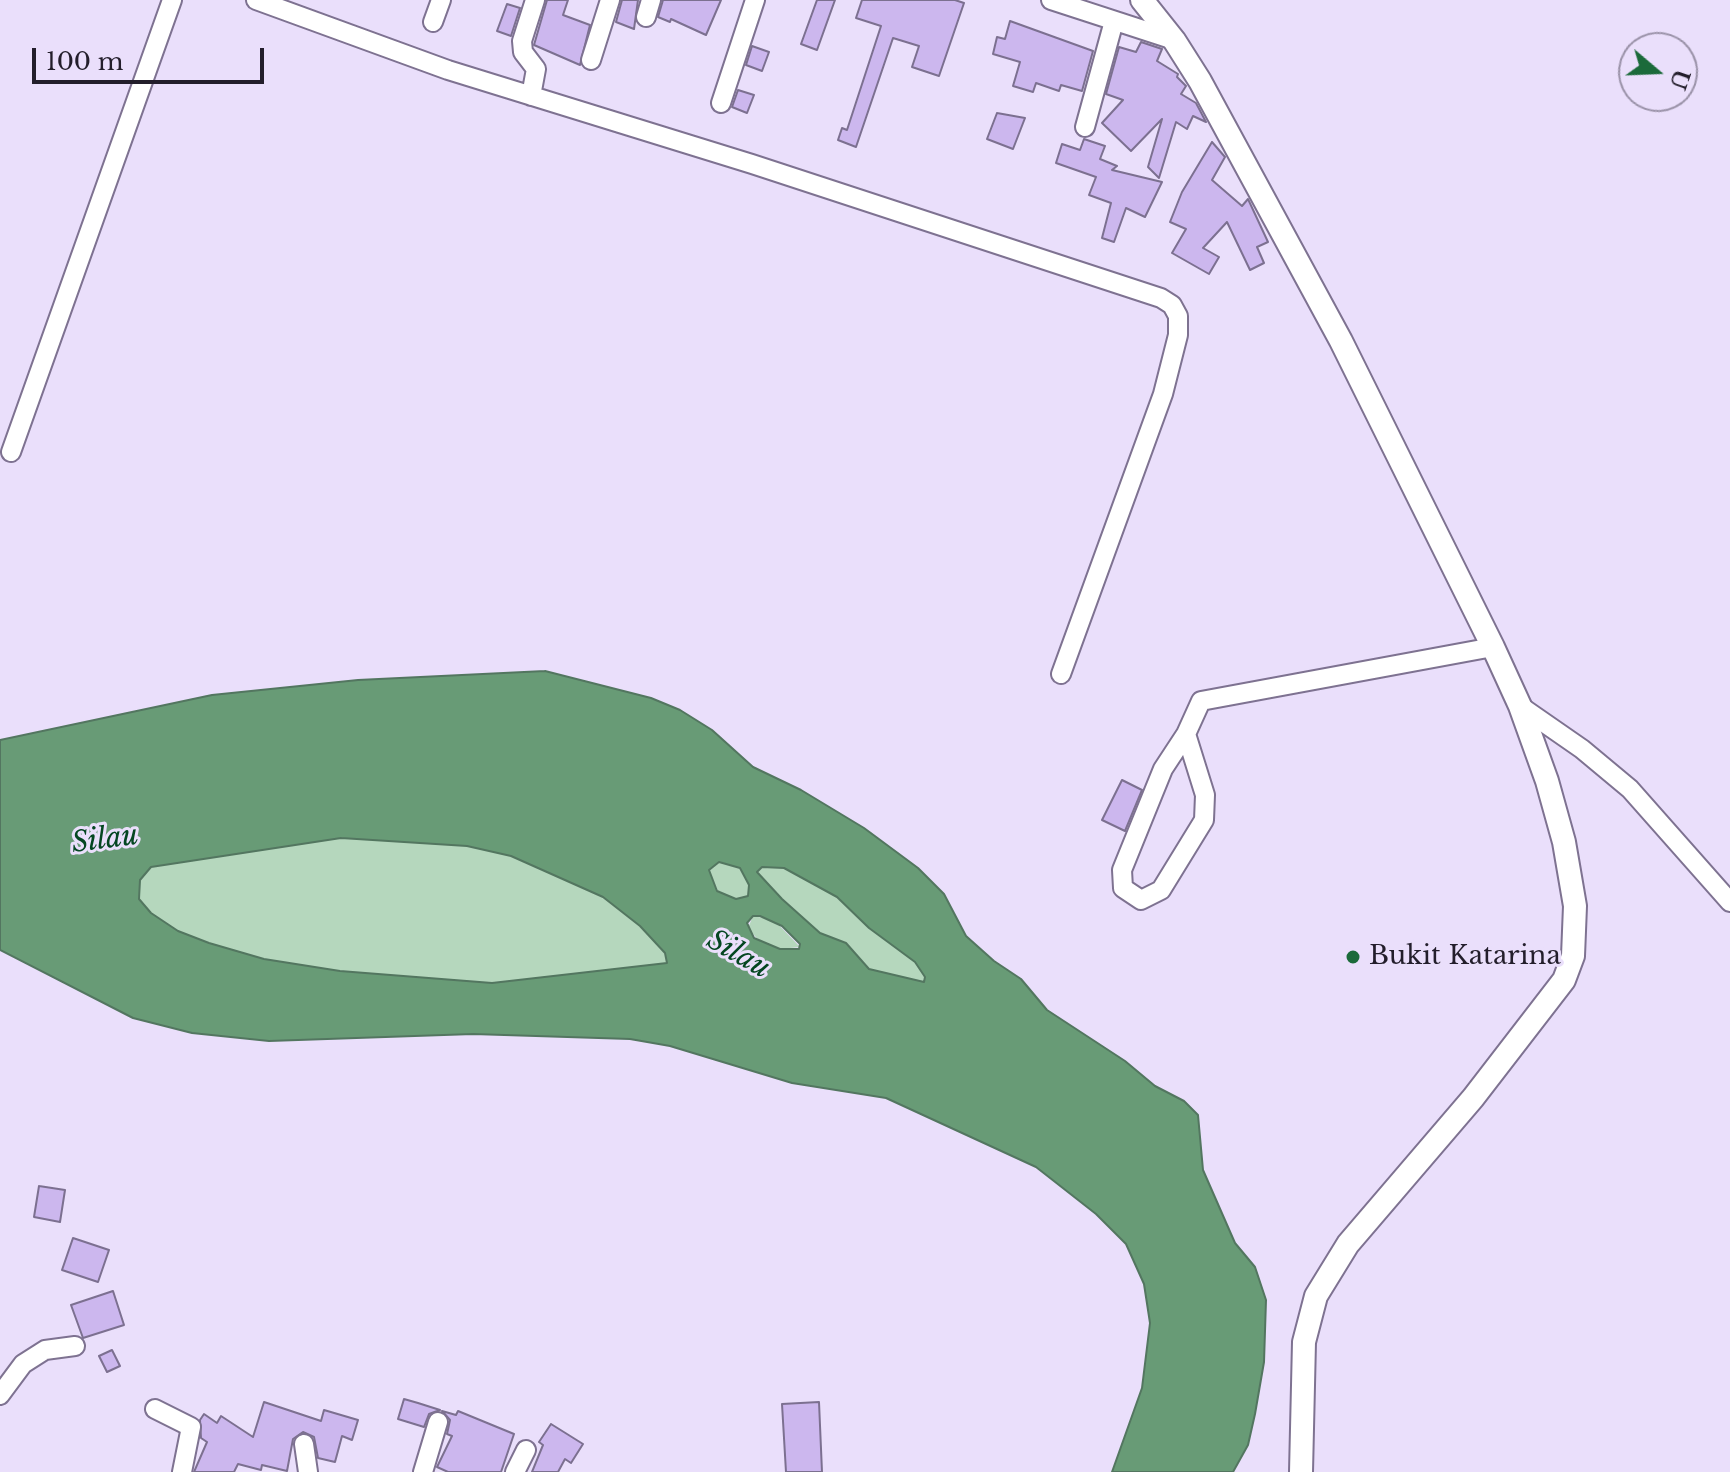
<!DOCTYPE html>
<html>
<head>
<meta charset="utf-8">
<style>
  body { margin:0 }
  #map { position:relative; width:1730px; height:1472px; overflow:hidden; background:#eadffb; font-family:"Libre Baskerville",serif }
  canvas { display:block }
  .north { position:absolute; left:1618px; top:32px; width:80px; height:80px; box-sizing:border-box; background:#eadffb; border:2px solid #9a92a8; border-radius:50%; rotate:109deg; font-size:22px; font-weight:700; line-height:32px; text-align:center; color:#231e2b }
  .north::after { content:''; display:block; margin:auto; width:28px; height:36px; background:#1b6a3a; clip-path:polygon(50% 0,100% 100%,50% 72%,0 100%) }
  .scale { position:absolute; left:32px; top:48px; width:232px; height:36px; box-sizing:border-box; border:4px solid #231e2b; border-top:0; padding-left:10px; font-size:24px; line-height:28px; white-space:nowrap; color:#231e2b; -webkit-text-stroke:6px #eadffb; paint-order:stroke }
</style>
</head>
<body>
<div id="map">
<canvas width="1730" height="1472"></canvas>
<div class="north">U</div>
<div class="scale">100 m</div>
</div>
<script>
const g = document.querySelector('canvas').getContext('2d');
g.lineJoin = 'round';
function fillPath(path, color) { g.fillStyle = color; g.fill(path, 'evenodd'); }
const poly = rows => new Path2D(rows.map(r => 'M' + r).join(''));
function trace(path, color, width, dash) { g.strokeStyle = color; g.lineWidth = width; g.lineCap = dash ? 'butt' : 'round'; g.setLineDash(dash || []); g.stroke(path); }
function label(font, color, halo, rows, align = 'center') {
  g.font = font + ' "Libre Baskerville",serif'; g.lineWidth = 6; g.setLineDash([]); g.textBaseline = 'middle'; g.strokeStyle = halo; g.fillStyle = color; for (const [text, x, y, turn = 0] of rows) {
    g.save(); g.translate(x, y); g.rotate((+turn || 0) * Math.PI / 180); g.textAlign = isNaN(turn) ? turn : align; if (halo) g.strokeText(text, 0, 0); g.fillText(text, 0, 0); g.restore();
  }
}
fillPath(poly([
  [341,838,467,846,511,856,603,897,640,926,665,953,667,963,492,983,340,971,264,959,209,943,178,931,151,913,139,899,140,880,151,867],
  [719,862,740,868,749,885,748,896,736,899,719,894,709,870],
  [762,867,784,868,837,897,869,928,915,962,925,977,924,982,869,969,846,943,820,933,781,899,757,872],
  [753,916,774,920,800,947,780,949,760,942,748,928]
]), '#b5d7bd');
const water = poly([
  [545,671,651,698,680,710,712,730,753,767,801,790,864,828,918,868,944,894,966,936,994,961,1021,979,1047,1010,1125,1061,1155,1086,1184,1101,1198,1115,1203,1170,1235,1243,1255,1267,1266,1300,1264,1362,1255,1414,1248,1445,1233,1472,1112,1472,1142,1388,1150,1323,1144,1284,1126,1244,1096,1214,1036,1167,886,1098,792,1083,670,1046,630,1039,473,1034,269,1041,192,1033,133,1018,0,950,0,740,212,695,358,680,545,671],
  [341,838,467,846,511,856,603,897,640,926,665,953,667,963,492,983,340,971,264,959,209,943,178,931,151,913,139,899,140,880,151,867,341,838],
  [719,862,740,868,749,885,748,896,736,899,717,891,709,870,719,862],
  [762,867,784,868,837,897,869,928,915,962,925,977,924,982,869,969,846,943,820,933,782,899,757,872,762,867],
  [760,916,782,926,800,944,799,949,780,949,754,938,747,923,753,916,760,916]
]);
fillPath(water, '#689b76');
trace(water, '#537660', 2);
const building = poly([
  [547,0,568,0,563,15,590,25,580,65,534,45,547,0],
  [622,0,638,0,634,29,616,22,622,0],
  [663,0,721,0,706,35,671,19,670,22,658,17,663,0],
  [817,0,835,0,817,50,801,44,817,0],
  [862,0,955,0,964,3,939,76,912,67,919,46,893,38,856,147,838,140,842,128,847,130,881,26,856,18,862,0],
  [507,4,520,8,511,36,497,31,507,4],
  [1010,21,1093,51,1082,91,1061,85,1059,91,1036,83,1033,92,1013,86,1020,62,993,54,997,37,1005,39,1010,21],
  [1141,42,1162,49,1157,61,1178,74,1177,77,1186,86,1181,94,1196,103,1206,122,1193,116,1187,129,1176,122,1159,178,1148,167,1162,119,1131,151,1102,123,1123,100,1106,94,1119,47,1136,52,1141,42],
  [752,46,769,52,762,71,746,65,752,46],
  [738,90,754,95,747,113,732,107,738,90],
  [997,113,1025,118,1013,149,987,139,997,113],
  [1084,139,1105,146,1100,159,1117,166,1112,170,1162,182,1145,217,1126,208,1114,242,1102,238,1111,203,1089,195,1096,177,1056,163,1062,144,1080,150,1084,139],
  [1212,142,1225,157,1212,180,1242,206,1248,199,1268,242,1257,247,1264,263,1250,270,1227,222,1203,248,1219,257,1209,274,1172,253,1186,229,1170,222,1182,192,1212,142],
  [1122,780,1142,790,1125,831,1102,820,1122,780],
  [39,1186,65,1190,60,1222,34,1217,39,1186],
  [73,1238,109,1250,98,1282,62,1270,73,1238],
  [113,1291,124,1325,83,1338,71,1305,113,1291],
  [112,1350,120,1366,107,1372,99,1356,112,1350],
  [404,1399,418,1403,440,1410,429,1414,424,1427,398,1419,404,1399],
  [264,1402,321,1421,324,1410,358,1420,352,1440,342,1436,335,1462,318,1458,314,1437,303,1432,293,1439,287,1471,262,1465,261,1470,238,1464,234,1472,194,1472,207,1442,201,1438,200,1420,204,1414,217,1423,221,1416,253,1437,264,1402],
  [819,1402,822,1472,786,1472,782,1404,819,1402],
  [442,1411,456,1415,458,1411,514,1434,501,1472,448,1472,437,1467,452,1436,447,1434,450,1420,442,1411],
  [551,1424,583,1444,571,1463,565,1459,558,1472,532,1472,543,1445,539,1442,551,1424]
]);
fillPath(building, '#ccb7ee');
trace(building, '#7c7090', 2);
const minor = poly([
  [256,0,448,70,752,164,1161,298,1172,305,1178,316,1178,335,1163,394,1061,674],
  [1051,0,1174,40],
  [646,17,651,0],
  [433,22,441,0],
  [591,60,610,0],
  [531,96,536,69,523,52,522,41,535,0],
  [721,103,755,0],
  [1085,127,1114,21],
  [11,452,172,0],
  [1520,706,1582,749,1630,789,1730,902],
  [1186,734,1205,795,1204,820,1161,890,1141,900,1123,888,1122,870,1163,769,1186,734,1201,701,1493,647],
  [0,1395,23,1364,45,1350,75,1346],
  [155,1409,191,1427,182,1472],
  [304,1444,308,1472],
  [423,1472,438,1422],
  [515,1472,526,1450]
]);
const major = poly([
  [1142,0,1174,40,1200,81,1341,341,1493,647,1520,706,1547,781,1564,842,1575,906,1573,956,1564,980,1473,1098,1348,1244,1316,1296,1304,1342,1301,1472]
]);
trace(minor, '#7e7291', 22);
trace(major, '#7e7291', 26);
trace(minor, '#fff', 18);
trace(major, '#fff', 22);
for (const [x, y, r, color] of [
  [1353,957,8,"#1b6a3a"]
]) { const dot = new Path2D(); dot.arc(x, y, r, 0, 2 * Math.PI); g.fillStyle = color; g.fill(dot); trace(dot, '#eadffb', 3); }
label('26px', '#231e2b', '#eadffb', [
  ["Bukit Katarina",1369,957]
], 'left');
label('italic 28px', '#044621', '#eadffb', [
  ["Silau",105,840,-7],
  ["Silau",738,955,30]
]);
</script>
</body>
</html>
